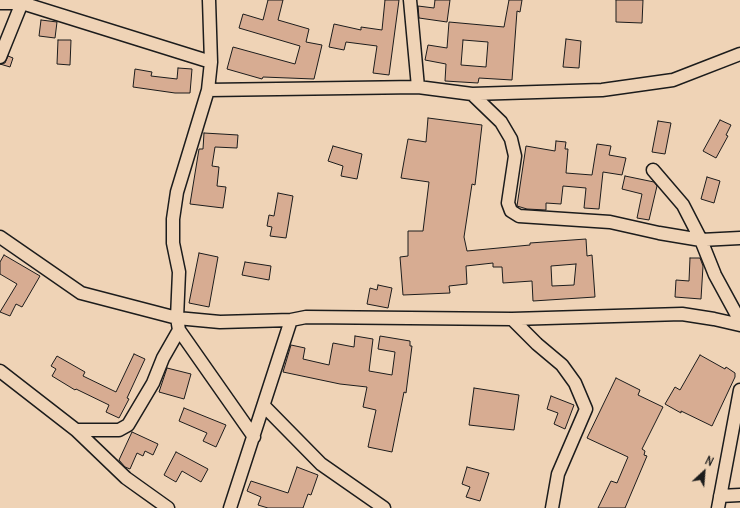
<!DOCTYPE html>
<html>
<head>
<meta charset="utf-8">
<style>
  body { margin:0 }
  #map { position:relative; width:740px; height:508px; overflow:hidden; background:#efd3b6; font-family:Delius,sans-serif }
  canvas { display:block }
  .north { position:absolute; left:684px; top:452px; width:40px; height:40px; -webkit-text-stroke:3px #efd3b6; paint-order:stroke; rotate:26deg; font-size:11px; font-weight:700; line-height:16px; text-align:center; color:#1c1c1c }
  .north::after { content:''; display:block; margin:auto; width:14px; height:18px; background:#1c1c1c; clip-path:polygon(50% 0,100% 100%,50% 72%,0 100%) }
</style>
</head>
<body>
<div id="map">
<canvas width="740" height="508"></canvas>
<div class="north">N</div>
</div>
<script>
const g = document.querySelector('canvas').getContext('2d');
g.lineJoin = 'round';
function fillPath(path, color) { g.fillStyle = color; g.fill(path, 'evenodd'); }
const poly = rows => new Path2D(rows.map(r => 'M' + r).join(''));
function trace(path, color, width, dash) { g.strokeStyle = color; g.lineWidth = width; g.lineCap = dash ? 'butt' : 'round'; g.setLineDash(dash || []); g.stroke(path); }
const building = poly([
  [268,0,283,0,278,20,309,29,306,42,322,45,314,79,263,77,262,79,227,69,233,47,295,64,300,46,239,28,243,14,263,20,268,0],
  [385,0,399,0,389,75,373,73,377,46,346,42,344,50,329,47,334,24,361,30,361,27,382,30,385,0],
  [435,0,450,0,447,22,419,18,418,6,434,8,435,0],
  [509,0,522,0,520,12,517,11,512,80,479,78,478,83,445,81,446,64,425,60,428,45,447,48,449,22,504,27,509,0],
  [463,40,488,42,486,67,461,65,463,40],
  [616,0,643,0,642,23,616,22,616,0],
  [41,20,57,22,55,38,39,36,41,20],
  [566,39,581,41,579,68,563,67,566,39],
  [58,40,71,40,70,65,57,64,58,40],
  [8,56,13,58,10,67,0,64,5,63,8,56],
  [178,68,192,69,190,93,175,93,133,87,135,69,152,72,151,76,177,79,178,68],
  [428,118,482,125,475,185,472,184,464,237,467,251,530,245,530,243,586,239,587,256,592,255,595,297,533,301,532,281,503,283,502,267,493,267,493,263,466,266,467,284,449,286,450,293,403,295,400,257,408,256,408,231,423,231,429,182,401,178,408,139,426,142,428,118],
  [576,264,574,285,552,286,551,266,576,264],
  [720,120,731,125,726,135,728,136,716,158,703,151,720,120],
  [658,121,671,123,665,154,652,152,658,121],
  [204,133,238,135,237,148,215,147,212,166,219,167,217,186,226,187,223,208,190,204,199,149,203,149,204,133],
  [556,141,566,142,565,149,568,149,566,173,592,175,597,144,611,146,609,155,626,158,622,175,603,172,599,209,584,208,586,188,563,186,561,204,546,203,546,210,527,209,517,206,526,146,555,151,556,141],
  [333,146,362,154,357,179,341,176,343,166,328,161,333,146],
  [625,176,654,182,657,186,649,220,637,218,642,194,622,189,625,176],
  [707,177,720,181,714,203,701,199,707,177],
  [278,193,293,196,286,238,270,236,272,227,267,226,269,215,274,216,278,193],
  [199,253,218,257,209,307,189,303,199,253],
  [4,255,40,276,22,307,16,304,10,316,0,312,17,284,0,274,0,262,4,255],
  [690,258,700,258,703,266,701,299,675,297,676,280,689,281,690,258],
  [245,262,271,266,269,280,242,275,245,262],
  [378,285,392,288,388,308,367,304,370,288,377,290,378,285],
  [355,336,373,339,369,371,392,375,395,352,378,349,380,336,410,341,410,346,412,346,406,393,404,392,392,452,368,447,376,410,363,407,367,387,340,384,283,372,291,345,305,348,303,359,329,365,333,343,354,347,355,336],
  [134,354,145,359,127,398,129,399,119,418,106,412,109,405,76,389,75,390,52,376,56,369,51,366,57,356,85,372,83,376,116,392,134,354],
  [700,355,725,369,726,367,735,373,735,377,712,426,681,411,681,413,665,404,675,387,680,390,700,355],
  [167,368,191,374,184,399,159,392,167,368],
  [616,378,640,390,638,395,663,407,642,449,645,451,644,455,647,456,625,508,598,508,611,481,617,483,628,457,587,438,616,378],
  [474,388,519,395,514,430,469,425,474,388],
  [551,396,574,405,565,429,554,424,558,413,547,409,551,396],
  [184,408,226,425,216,447,203,441,207,433,179,421,184,408],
  [132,432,158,444,153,455,145,451,143,456,137,453,130,469,125,467,119,460,132,432],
  [176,452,208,469,201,482,182,471,176,482,164,475,176,452],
  [297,467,318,475,311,495,308,494,303,508,268,508,258,505,261,497,247,491,251,481,288,493,297,467],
  [467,467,489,473,480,501,466,497,470,487,462,484,467,467]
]);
fillPath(building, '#d7ac92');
trace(building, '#1c1c1c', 1);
const street = poly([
  [209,0,211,62,208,90,177,192,173,219,173,243,179,272,177,318,220,322,291,320,306,317,512,319,682,314,714,319,740,325],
  [410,0,418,87],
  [0,3,22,3,211,62],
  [0,57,23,0],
  [208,90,418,87,472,94,602,90,673,80,740,54],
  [472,94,501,122,511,139,515,156,508,203,511,211,519,216,610,222,659,233,701,240,740,238],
  [653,170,683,205,701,240,715,275,740,321],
  [0,237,81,293,177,318,179,330,163,358,153,383,128,425,119,430,76,430],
  [512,319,537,344,562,365,575,383,586,409,558,474,552,508],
  [179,330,254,437],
  [0,371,76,430,126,478,168,508],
  [264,406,321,464,384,508],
  [720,496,740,495],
  [230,508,291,320],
  [718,508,740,390]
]);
trace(street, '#1c1c1c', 15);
trace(street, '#efd3b6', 12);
</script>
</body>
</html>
